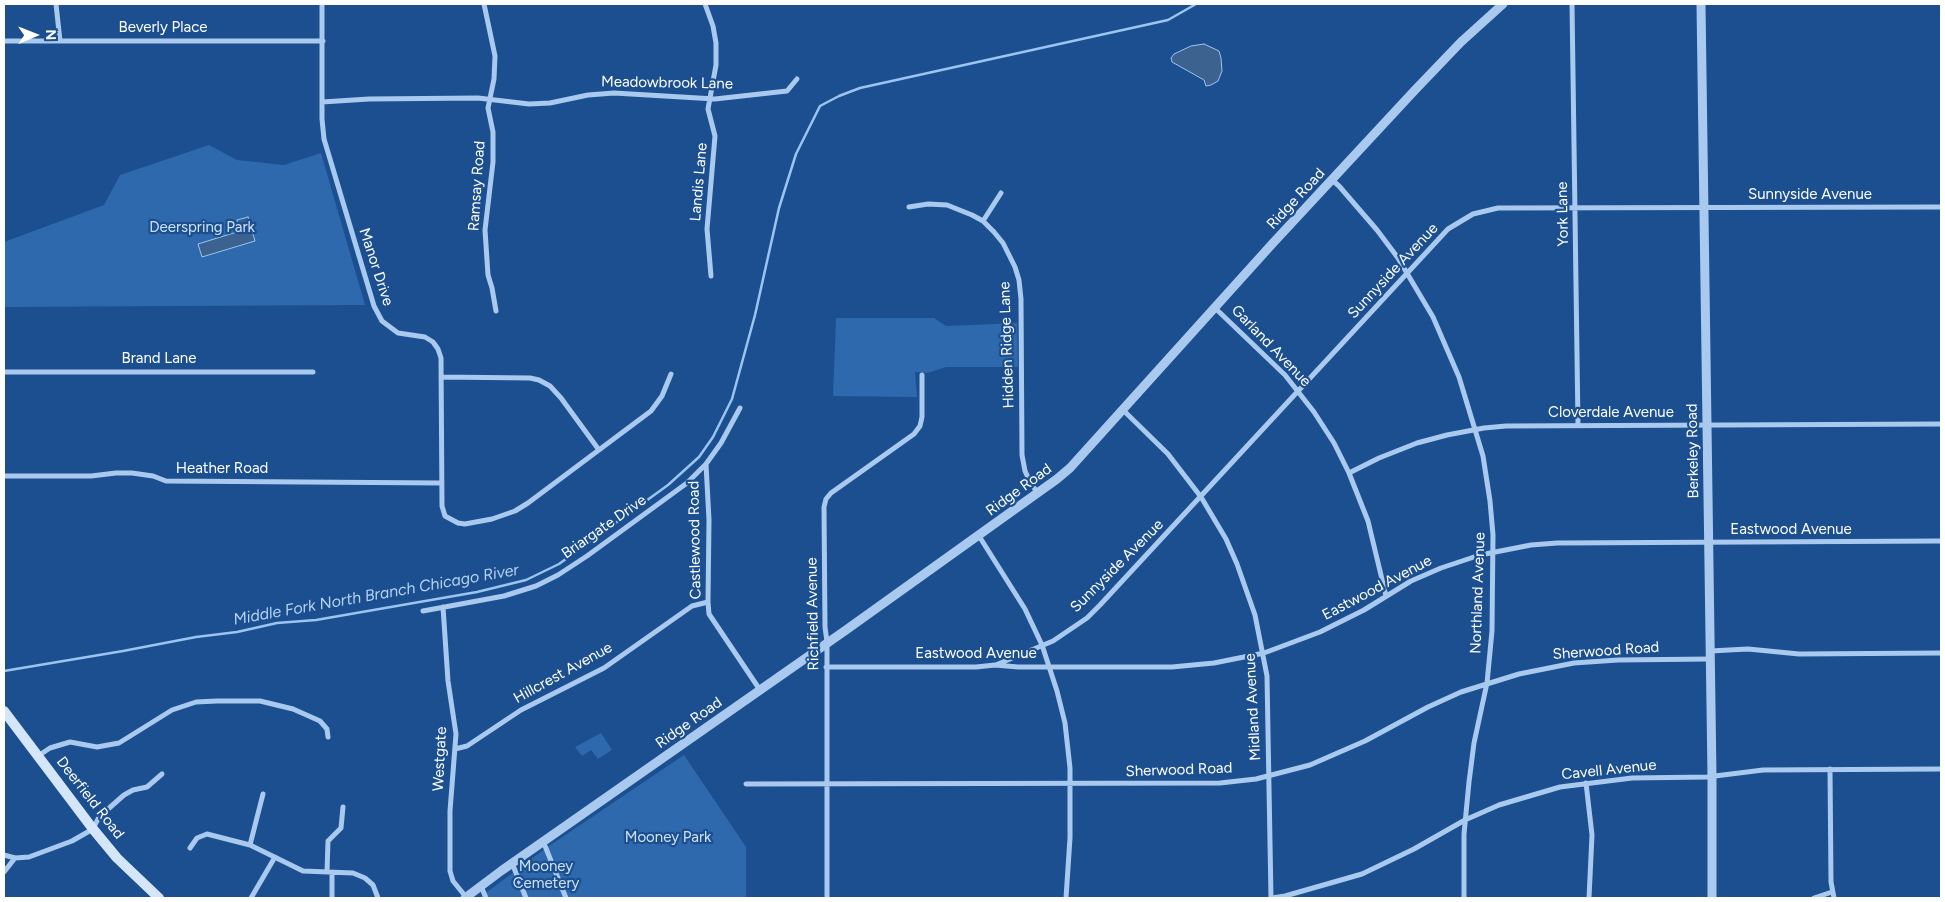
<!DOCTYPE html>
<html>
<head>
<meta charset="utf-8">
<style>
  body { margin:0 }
  #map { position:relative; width:1945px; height:902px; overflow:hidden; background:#1b4f8f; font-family:Figtree,sans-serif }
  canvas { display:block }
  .frame { position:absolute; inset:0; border:5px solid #fff; pointer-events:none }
  .north { position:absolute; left:10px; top:10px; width:50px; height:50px; -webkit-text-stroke:4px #1b4f8f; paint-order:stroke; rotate:89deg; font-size:14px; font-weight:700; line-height:20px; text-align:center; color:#fff }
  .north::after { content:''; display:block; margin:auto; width:18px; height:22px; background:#fff; clip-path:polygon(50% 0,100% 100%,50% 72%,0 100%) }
</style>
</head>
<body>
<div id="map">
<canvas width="1945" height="902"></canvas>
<div class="frame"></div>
<div class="north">N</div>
</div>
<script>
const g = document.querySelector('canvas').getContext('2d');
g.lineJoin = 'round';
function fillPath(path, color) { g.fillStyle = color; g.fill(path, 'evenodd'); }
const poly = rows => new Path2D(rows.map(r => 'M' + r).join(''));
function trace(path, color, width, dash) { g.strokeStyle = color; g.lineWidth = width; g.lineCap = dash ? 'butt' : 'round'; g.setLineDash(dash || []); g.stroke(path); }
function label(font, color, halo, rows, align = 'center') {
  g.font = font + ' Figtree,sans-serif'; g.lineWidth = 4.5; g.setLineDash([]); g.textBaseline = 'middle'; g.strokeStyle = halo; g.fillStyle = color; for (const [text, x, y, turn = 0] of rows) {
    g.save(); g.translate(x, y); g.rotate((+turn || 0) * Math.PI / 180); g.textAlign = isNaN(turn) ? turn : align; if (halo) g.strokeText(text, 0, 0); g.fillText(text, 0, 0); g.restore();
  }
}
fillPath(poly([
  [209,145,237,160,284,165,321,153,365,305,4,307,4,242,104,205,120,175],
  [836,318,934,318,946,326,1017,323,1018,367,946,367,928,373,915,372,917,397,833,396],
  [601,733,612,750,598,759,591,750,582,756,575,747],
  [684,755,746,847,746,898,479,898,546,848]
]), '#2e69ad');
const water = poly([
  [1204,44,1219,51,1221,58,1222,71,1218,81,1211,85,1206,86,1204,80,1172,62,1171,58,1174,54,1191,46,1204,44],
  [248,217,255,241,202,257,198,244,240,231,237,220,248,217]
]);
fillPath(water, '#3c6290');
trace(water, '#9cc4f0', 1);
trace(poly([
  [4,671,123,651,196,637,237,632,277,623,316,620,477,592,526,580,559,564,668,485,699,457,713,437,732,399,755,315,779,208,796,154,820,106,839,96,860,88,1168,20,1196,4]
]), '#9cc4f0', 2.5);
trace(poly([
  [56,4,60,41],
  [322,4,322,119,324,139,374,306,382,321,398,333,425,337,433,342,438,349,441,358,442,506,445,516,458,523,465,524,492,519,515,511,528,503,651,411,662,396,671,374],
  [484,4,495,56,494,79,488,108,493,132,493,162,485,230,488,275,492,288,496,311],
  [705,4,713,26,716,43,716,65,708,109,715,136,707,229,711,276],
  [1572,4,1578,425],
  [4,41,323,41],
  [322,102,369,99,478,98,529,104,550,103,588,95,614,93,715,99,787,91,797,79],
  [1332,180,1339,186,1377,230,1398,258,1433,317,1459,377,1483,456,1490,501,1493,535,1492,631,1487,683,1474,743,1469,782,1464,834,1464,898],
  [909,207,928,204,947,205,972,215,983,221,994,232,1003,243,1015,267,1019,280,1021,299,1022,455,1025,471,1031,484,1038,493],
  [983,221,1001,193],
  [1215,308,1285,375,1314,412,1334,443,1349,473,1368,521,1386,596],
  [4,372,313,372],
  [441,377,530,378,539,380,550,386,561,398,599,450],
  [1122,409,1168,454,1201,497,1226,539,1237,564,1255,615,1267,676,1271,898],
  [706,464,709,520,708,602,709,614,760,690],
  [1349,473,1379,458,1417,443,1447,435,1484,428,1506,426,1941,424],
  [4,476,91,476,116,473,132,473,153,476,166,481,442,483],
  [979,536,1025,609,1042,645,1057,691,1065,723,1070,768,1070,838,1066,898],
  [443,607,448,681,456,734,450,811,450,871,453,881,466,897],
  [423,611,504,596,536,586,558,575,587,556,687,483,706,464,721,443,740,408],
  [1710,651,1748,649,1799,654,1941,653],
  [998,664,1053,641,1087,618,1100,605,1448,229,1473,214,1498,208,1941,207],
  [826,667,976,667,995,665,1018,667,1172,667,1214,663,1264,653,1320,632,1364,610,1411,581,1441,568,1480,555,1531,545,1557,543,1941,541],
  [455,749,467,746,521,710,604,668,692,606,708,602],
  [38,756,50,748,70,742,97,747,119,743,172,710,196,702,217,701,260,701,293,709,320,721,327,729,328,737],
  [1830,769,1831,882,1834,898],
  [1586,783,1592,835,1589,898],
  [746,784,1220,783,1256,779,1310,765,1365,741,1428,707,1461,692,1519,674,1574,663,1618,660,1710,659],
  [543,841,566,898],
  [250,845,263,794],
  [190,848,197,838,207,834,250,845,303,871,353,873,365,878,373,885,378,898],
  [4,855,15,858,29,857,72,841,93,829,99,817,124,795,133,790,147,787,162,774],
  [512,863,526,898],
  [4,872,15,858],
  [327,872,328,841,341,828,343,807],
  [481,886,486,898],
  [251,898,275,857],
  [332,898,332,872],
  [827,898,827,642,825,627,824,507,826,499,831,493,914,434,920,426,922,417,922,375],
  [1272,898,1285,896,1362,874,1414,849,1465,820,1499,805,1560,787,1632,778,1707,777,1763,770,1941,769],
  [1814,898,1832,892]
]), '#a9c9ee', 5);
trace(poly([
  [1701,4,1712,776,1712,898],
  [465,898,501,871,846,630,1057,479,1070,468,1273,243,1415,90,1461,42,1503,4]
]), '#a9c9ee', 9);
trace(poly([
  [4,711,93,829,117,858,159,898]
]), '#d6e6fa', 10);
label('15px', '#fff', '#1b4f8f', [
  ["Beverly Place",163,28],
  ["Meadowbrook Lane",667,83,1],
  ["Landis Lane",699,182,-85],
  ["Ramsay Road",477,186,-86],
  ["Sunnyside Avenue",1810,195],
  ["Ridge Road",1296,199,-47],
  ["York Lane",1563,214,-91],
  ["Manor Drive",376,267,72],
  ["Sunnyside Avenue",1393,271,-47],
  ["Hidden Ridge Lane",1007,345,-92],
  ["Garland Avenue",1271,346,46],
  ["Brand Lane",159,359],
  ["Cloverdale Avenue",1611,413],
  ["Berkeley Road",1693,451,-91],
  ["Heather Road",222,469],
  ["Ridge Road",1019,490,-36],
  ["Briargate Drive",604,527,-35],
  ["Eastwood Avenue",1791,530],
  ["Castlewood Road",695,540,-91],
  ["Sunnyside Avenue",1117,566,-45],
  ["Eastwood Avenue",1377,588,-28],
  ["Northland Avenue",1478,593,-88],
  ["Richfield Avenue",813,614,-91],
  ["Sherwood Road",1606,651,-4],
  ["Eastwood Avenue",976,654],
  ["Hillcrest Avenue",563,673,-29],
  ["Midland Avenue",1253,707,-93],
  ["Ridge Road",689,723,-35],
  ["Westgate",440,759,-87],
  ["Sherwood Road",1179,770,-2],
  ["Cavell Avenue",1609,770,-6],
  ["Deerfield Road",90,798,52]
]);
label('15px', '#cfe3fa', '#1b4f8f', [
  ["Deerspring Park",202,228],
  ["Mooney Park",668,838],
  ["Mooney",546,867],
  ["Cemetery",546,884]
]);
label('italic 16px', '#b5d3f5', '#1b4f8f', [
  ["Middle Fork North Branch Chicago River",376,595,-10]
]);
</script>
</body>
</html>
